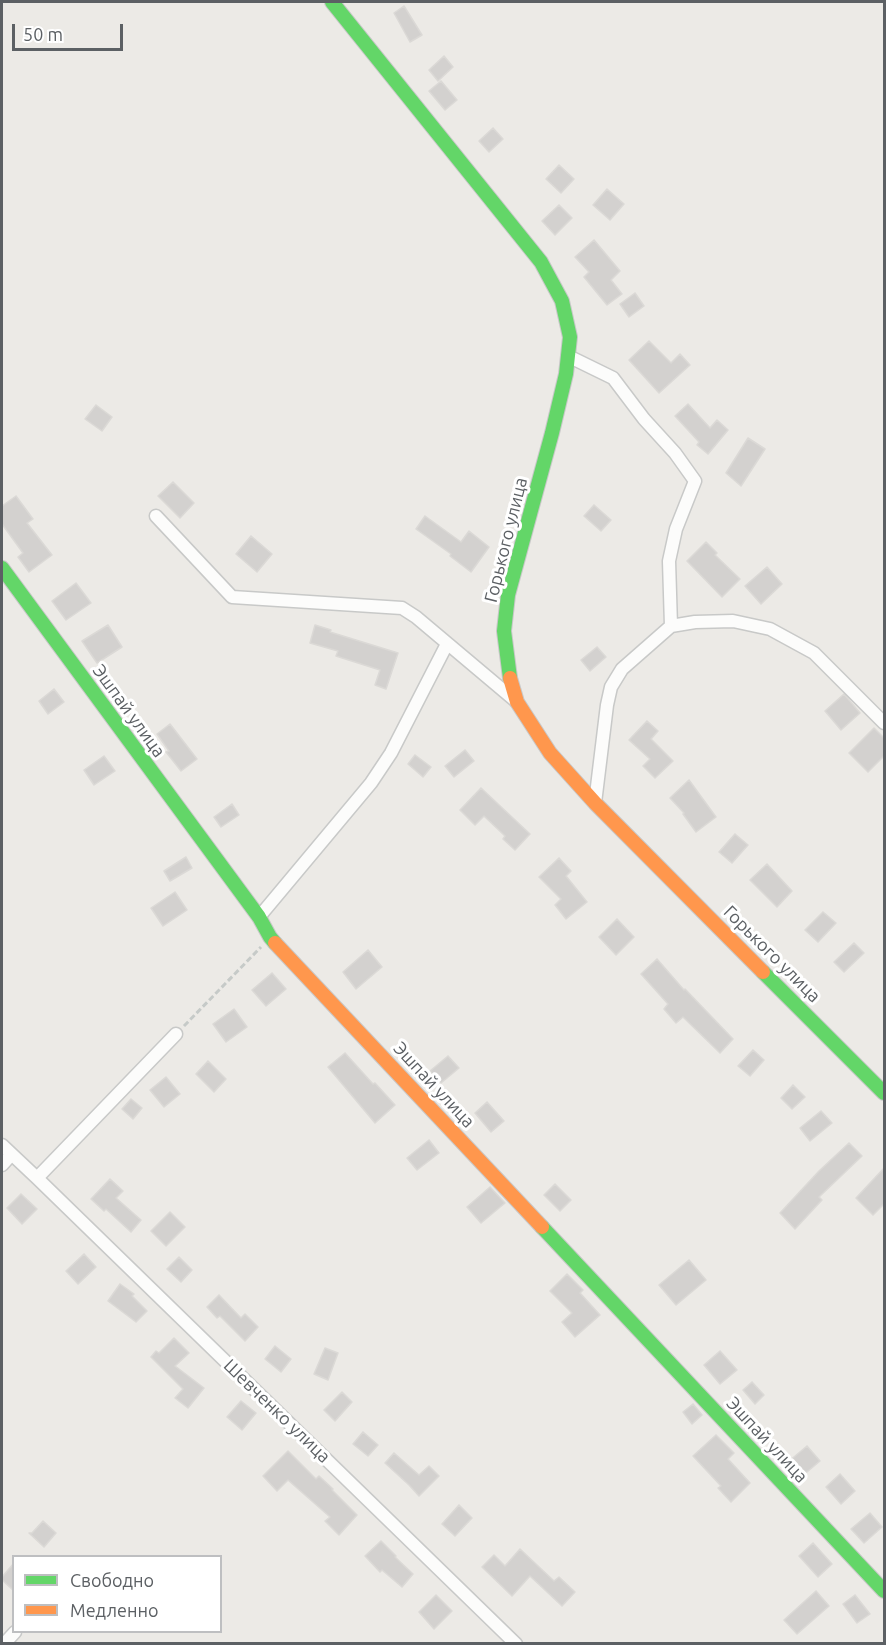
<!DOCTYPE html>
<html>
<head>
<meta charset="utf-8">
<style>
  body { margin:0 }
  #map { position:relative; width:886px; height:1645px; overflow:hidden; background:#eceae6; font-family:Ubuntu,sans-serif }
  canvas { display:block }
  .frame { position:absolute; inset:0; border:3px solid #5c6064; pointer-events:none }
  .legend { position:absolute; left:12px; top:1555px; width:210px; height:78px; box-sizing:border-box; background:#fff; border:2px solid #bebfc1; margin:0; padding:8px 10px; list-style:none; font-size:18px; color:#5c6064 }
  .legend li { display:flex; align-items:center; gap:12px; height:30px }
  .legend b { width:30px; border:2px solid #bebfc1 }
  .scale { position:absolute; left:12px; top:24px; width:111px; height:27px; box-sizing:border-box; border:3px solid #5c6064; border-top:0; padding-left:8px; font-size:18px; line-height:21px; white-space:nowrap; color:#5c6064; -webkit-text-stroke:4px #fff; paint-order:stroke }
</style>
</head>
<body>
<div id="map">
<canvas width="886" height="1645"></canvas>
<div class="frame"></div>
<ul class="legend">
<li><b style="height:8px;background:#63d668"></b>Свободно</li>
<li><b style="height:8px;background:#ff974d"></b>Медленно</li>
</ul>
<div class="scale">50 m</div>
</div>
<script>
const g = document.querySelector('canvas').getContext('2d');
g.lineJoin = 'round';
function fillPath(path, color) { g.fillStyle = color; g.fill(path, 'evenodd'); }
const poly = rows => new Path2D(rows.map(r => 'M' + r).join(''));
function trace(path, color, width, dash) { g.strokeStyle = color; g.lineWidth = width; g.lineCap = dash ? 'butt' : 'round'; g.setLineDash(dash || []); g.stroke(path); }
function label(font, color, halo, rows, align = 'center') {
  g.font = font + ' Ubuntu,sans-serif'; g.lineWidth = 6; g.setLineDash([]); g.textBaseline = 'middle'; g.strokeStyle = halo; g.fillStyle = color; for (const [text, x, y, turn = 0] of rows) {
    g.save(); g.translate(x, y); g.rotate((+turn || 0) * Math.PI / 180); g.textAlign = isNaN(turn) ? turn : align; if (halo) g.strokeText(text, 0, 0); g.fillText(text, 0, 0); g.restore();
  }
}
const building = poly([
  [404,6,422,35,410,42,394,13,404,6],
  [444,56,453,67,438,81,429,70,444,56],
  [441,81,457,100,445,110,429,91,441,81],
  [493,128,503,139,489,152,479,141,493,128],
  [559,165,574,179,561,193,546,179,559,165],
  [607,189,624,204,610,220,593,205,607,189],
  [559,205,572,218,555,235,542,221,559,205],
  [594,240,620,271,611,280,622,294,607,305,584,277,589,272,575,257,594,240],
  [635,293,644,306,629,317,620,304,635,293],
  [649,341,671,363,680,354,690,365,659,393,629,360,649,341],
  [688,404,710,428,717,420,728,430,708,454,697,445,699,442,675,416,688,404],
  [96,405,112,417,102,431,85,419,96,405],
  [748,438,765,449,741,486,726,473,748,438],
  [173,482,194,503,180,518,158,496,173,482],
  [16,496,33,519,27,523,52,555,29,572,18,557,23,553,2,524,2,506,16,496],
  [594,505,611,520,601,531,584,516,594,505],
  [425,516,461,542,469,531,489,547,471,572,450,556,451,554,416,529,425,516],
  [251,536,272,554,257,572,236,554,251,536],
  [706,542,717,553,715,555,740,579,722,597,687,561,706,542],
  [767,567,782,584,761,604,745,586,767,567],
  [76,583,91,603,66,620,52,601,76,583],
  [108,625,122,647,97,663,82,641,108,625],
  [315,625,331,630,330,632,398,653,386,689,375,685,380,670,336,656,338,651,310,643,315,625],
  [597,647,606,657,590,671,581,660,597,647],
  [54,689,64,702,48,714,39,701,54,689],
  [844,694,860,713,841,730,825,711,844,694],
  [647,721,658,731,651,739,673,761,655,778,643,766,650,759,629,740,647,721],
  [170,724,197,759,181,771,166,752,169,751,157,734,170,724],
  [874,728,885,739,885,755,868,772,849,753,874,728],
  [465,750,474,761,454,777,445,766,465,750],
  [415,755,431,767,423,777,408,764,415,755],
  [104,756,115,771,94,785,84,770,104,756],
  [689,780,716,817,696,832,683,814,684,813,670,798,689,780],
  [481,788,530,834,515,850,503,839,505,836,484,816,475,825,460,810,481,788],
  [232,804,239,815,221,827,214,817,232,804],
  [735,834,748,845,732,863,719,852,735,834],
  [186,857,192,868,170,881,164,871,186,857],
  [559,858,571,871,566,876,587,902,566,919,555,905,561,899,539,877,559,858],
  [767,864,792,891,777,907,750,880,767,864],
  [175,892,187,910,163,926,151,908,175,892],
  [823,912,836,923,818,942,805,930,823,912],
  [617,919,634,937,616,955,599,937,617,919],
  [854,943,864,953,844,972,834,962,854,943],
  [368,950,382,967,356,989,343,972,368,950],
  [657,959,684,990,685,989,733,1039,720,1053,683,1017,676,1023,664,1009,668,1004,641,974,657,959],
  [272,973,286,989,266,1006,252,990,272,973],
  [234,1009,247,1027,226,1042,213,1024,234,1009],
  [753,1050,764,1060,750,1076,738,1066,753,1050],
  [345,1053,373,1084,375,1083,395,1105,375,1123,328,1067,345,1053],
  [448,1056,459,1068,441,1083,430,1071,448,1056],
  [208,1061,226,1079,214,1092,196,1074,208,1061],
  [166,1077,180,1094,164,1107,150,1090,166,1077],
  [793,1085,805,1097,792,1109,781,1098,793,1085],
  [131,1099,142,1108,133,1119,122,1109,131,1099],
  [487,1102,504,1121,491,1132,475,1113,487,1102],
  [821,1111,832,1123,810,1141,800,1128,821,1111],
  [429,1140,439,1153,417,1170,407,1158,429,1140],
  [849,1143,862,1156,819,1197,822,1200,795,1229,780,1213,819,1171,849,1143],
  [885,1167,885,1203,873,1215,856,1198,885,1167],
  [110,1179,123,1191,116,1198,141,1220,131,1232,106,1209,104,1211,91,1199,110,1179],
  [555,1184,571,1200,560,1211,544,1195,555,1184],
  [490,1187,505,1203,481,1223,467,1207,490,1187],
  [21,1194,37,1209,22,1224,7,1208,21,1194],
  [170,1212,185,1227,166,1246,151,1231,170,1212],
  [84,1254,96,1267,78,1284,66,1271,84,1254],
  [179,1257,192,1270,181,1282,167,1269,179,1257],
  [689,1260,706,1280,676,1305,659,1285,689,1260],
  [567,1274,583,1290,580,1293,600,1315,575,1337,562,1322,572,1313,550,1291,567,1274],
  [120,1284,134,1294,132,1296,147,1311,136,1322,108,1301,120,1284],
  [219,1295,241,1318,245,1314,258,1327,245,1341,220,1316,217,1318,207,1307,219,1295],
  [174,1338,189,1353,175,1366,204,1388,188,1408,175,1398,183,1389,151,1357,156,1351,159,1353,174,1338],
  [275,1346,291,1359,281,1372,265,1359,275,1346],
  [325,1348,338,1353,328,1380,314,1374,325,1348],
  [720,1351,737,1370,720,1384,704,1365,720,1351],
  [752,1382,764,1395,755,1404,743,1390,752,1382],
  [342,1392,352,1402,335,1421,324,1410,342,1392],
  [241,1401,256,1413,242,1430,227,1417,241,1401],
  [693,1404,702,1415,692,1424,683,1412,693,1404],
  [363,1432,378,1445,368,1456,353,1444,363,1432],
  [716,1435,734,1453,728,1459,750,1483,731,1502,718,1488,721,1486,693,1456,716,1435],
  [807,1446,820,1461,801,1477,788,1462,807,1446],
  [288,1451,316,1479,319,1476,333,1489,332,1490,357,1515,339,1535,325,1521,330,1517,288,1480,277,1491,263,1476,288,1451],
  [394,1453,419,1475,429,1466,439,1476,419,1496,409,1485,385,1463,394,1453],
  [840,1474,855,1491,841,1504,826,1487,840,1474],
  [459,1505,472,1518,455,1536,442,1524,459,1505],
  [870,1513,882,1527,864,1543,851,1529,870,1513],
  [43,1521,56,1533,44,1547,29,1533,32,1533,43,1521],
  [381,1541,396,1556,395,1557,413,1574,402,1587,382,1570,380,1572,365,1556,381,1541],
  [813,1543,832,1564,818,1577,799,1556,813,1543],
  [520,1549,554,1581,559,1577,575,1592,562,1606,530,1576,512,1596,482,1567,494,1555,505,1566,520,1549],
  [14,1563,14,1591,2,1580,2,1577,14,1563],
  [816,1591,829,1606,797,1634,784,1620,816,1591],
  [436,1595,452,1611,434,1629,419,1612,436,1595],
  [855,1595,870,1614,857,1623,843,1604,855,1595]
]);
fillPath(building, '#d3d1cf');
trace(building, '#dbd9d6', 1.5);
const street = poly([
  [568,356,613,378,644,419,675,453,695,481,676,529,669,561,671,626],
  [156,516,232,597,402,608,416,617,517,702],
  [595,803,607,705,611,687,622,669,671,626,695,622,733,621,770,629,814,653,884,723],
  [259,917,371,783,391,753,447,644],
  [2,1145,37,1178,516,1644],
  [2,1165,11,1155],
  [37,1178,176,1034],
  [4,1644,15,1632]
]);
const fast = poly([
  [332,2,541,262,562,301,570,337,566,374,552,433,508,595,504,631,510,678],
  [2,568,259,917,270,937,275,943],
  [763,972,884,1093],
  [542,1227,884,1591]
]);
const slow = poly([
  [510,678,517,702,550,753,595,803,763,972],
  [275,943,542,1227]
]);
trace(street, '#c8c9c8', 15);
trace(fast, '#c8c8c8', 16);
trace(slow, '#c8c8c8', 16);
trace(poly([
  [184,1026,261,947]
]), '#c6cac8', 3, [6, 3]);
trace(street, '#fcfcfb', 12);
trace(fast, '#63d668', 14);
trace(slow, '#ff974d', 14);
label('18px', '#5c6064', '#fff', [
  ["Горького улица",506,540,-76],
  ["Эшпай улица",129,711,54],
  ["Горького улица",772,954,45],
  ["Эшпай улица",434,1085,47],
  ["Шевченко улица",277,1411,44],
  ["Эшпай улица",767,1440,47]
]);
</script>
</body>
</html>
